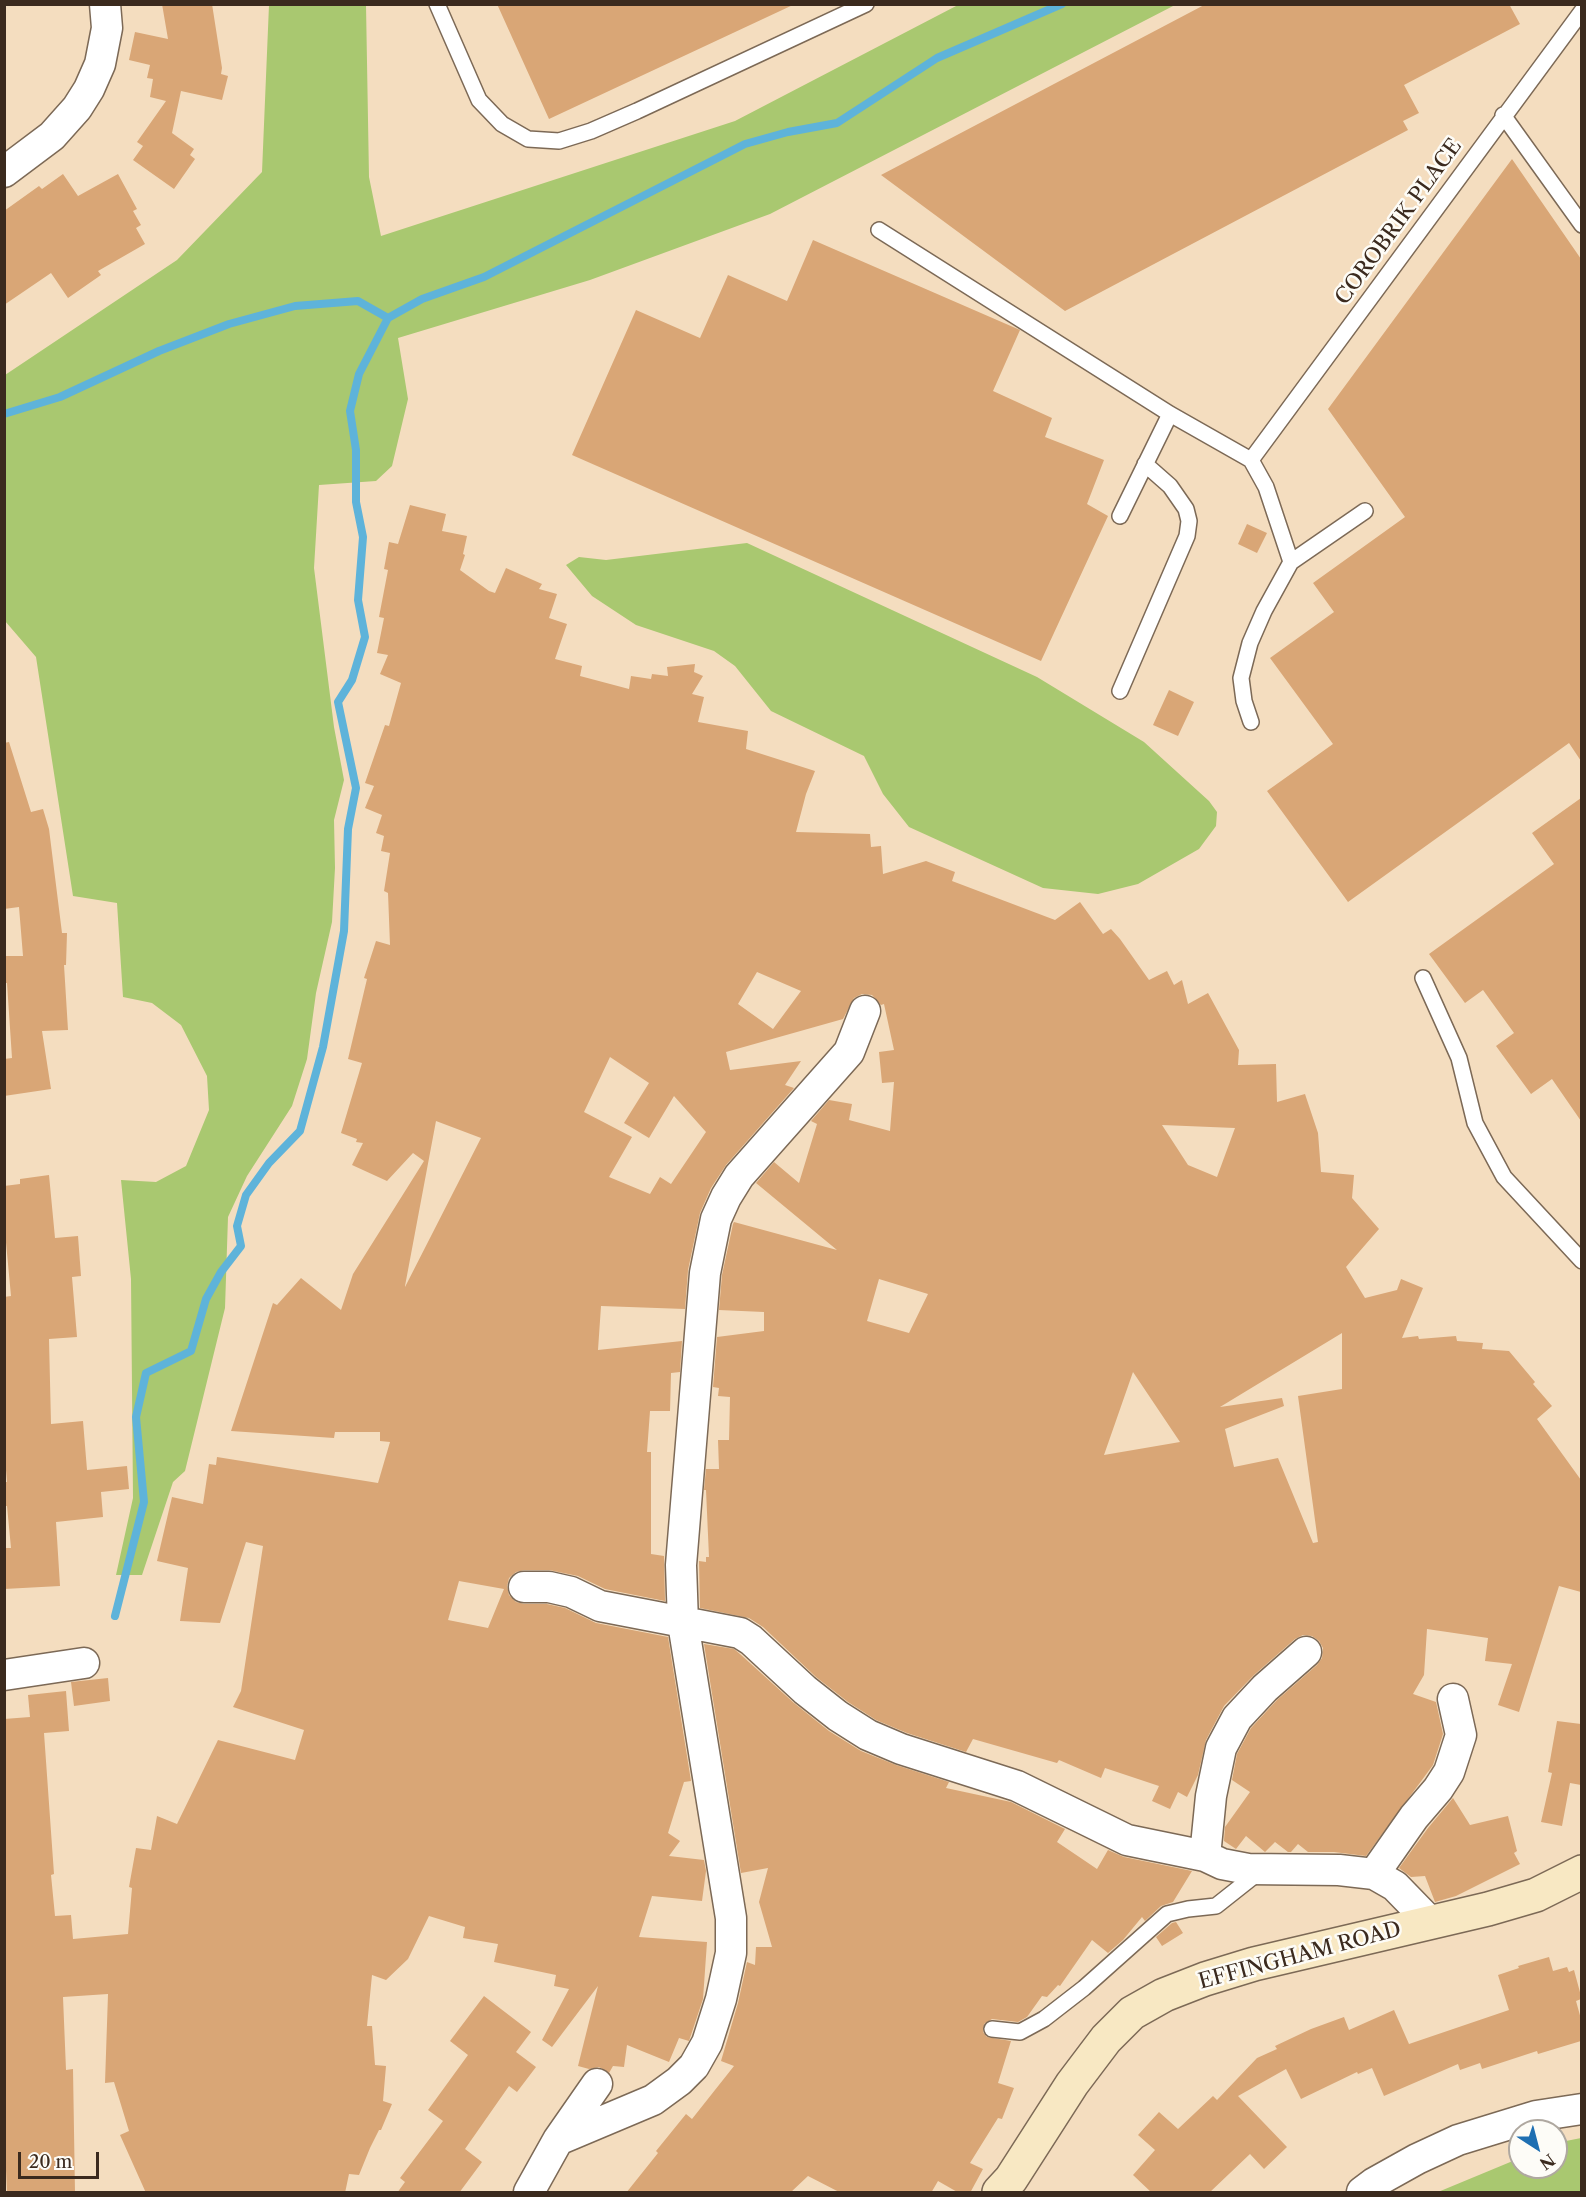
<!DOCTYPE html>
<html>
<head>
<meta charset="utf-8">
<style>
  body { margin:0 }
  #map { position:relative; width:1586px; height:2197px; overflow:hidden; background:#f4ddbf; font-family:"Libre Caslon Text",serif }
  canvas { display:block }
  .frame { position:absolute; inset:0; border:6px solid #3b2a1e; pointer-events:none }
  .north { position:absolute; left:1508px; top:2119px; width:60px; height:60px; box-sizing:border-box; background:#fdfcf7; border:2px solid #afa8a0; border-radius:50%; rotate:144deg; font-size:16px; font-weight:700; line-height:24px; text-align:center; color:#3b2a1e }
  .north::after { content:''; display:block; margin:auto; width:21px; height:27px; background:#1f6fb2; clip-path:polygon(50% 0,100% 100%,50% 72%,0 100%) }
  .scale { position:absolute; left:18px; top:2152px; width:81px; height:27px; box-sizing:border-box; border:3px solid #3b2a1e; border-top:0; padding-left:8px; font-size:18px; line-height:21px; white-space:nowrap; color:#3b2a1e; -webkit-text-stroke:4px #fdfcf7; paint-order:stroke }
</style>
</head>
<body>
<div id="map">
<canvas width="1586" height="2197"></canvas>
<div class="frame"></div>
<div class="north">N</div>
<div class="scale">20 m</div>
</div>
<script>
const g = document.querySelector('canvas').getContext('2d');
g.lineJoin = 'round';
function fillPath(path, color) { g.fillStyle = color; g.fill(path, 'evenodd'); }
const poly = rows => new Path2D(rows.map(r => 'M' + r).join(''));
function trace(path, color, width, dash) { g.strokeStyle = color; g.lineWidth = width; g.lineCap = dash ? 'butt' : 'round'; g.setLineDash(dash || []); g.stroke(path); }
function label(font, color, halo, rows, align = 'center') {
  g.font = font + ' "Libre Caslon Text",serif'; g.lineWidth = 5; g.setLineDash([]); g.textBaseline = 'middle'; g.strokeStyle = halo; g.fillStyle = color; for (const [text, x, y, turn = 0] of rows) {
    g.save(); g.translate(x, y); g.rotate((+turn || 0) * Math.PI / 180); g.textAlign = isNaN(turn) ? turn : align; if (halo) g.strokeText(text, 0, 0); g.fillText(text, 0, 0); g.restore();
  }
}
fillPath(poly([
  [269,5,366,5,369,177,381,236,735,121,958,5,1175,5,770,214,590,280,398,338,408,399,392,466,376,481,319,485,314,568,334,727,344,780,334,820,335,868,332,922,316,993,307,1059,292,1106,247,1176,228,1217,225,1308,185,1471,173,1482,142,1575,116,1575,133,1498,131,1279,121,1180,156,1182,186,1166,209,1110,207,1076,181,1025,152,1003,123,997,117,903,73,896,36,657,5,621,5,375,177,260,262,172],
  [747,543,1037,677,1144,742,1209,801,1217,812,1216,826,1199,849,1138,884,1098,894,1043,888,909,827,883,794,864,756,771,711,735,666,714,651,636,625,592,596,566,565,579,557,606,560],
  [1581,2138,1581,2192,1438,2192,1520,2158,1520,2167,1556,2167,1556,2143]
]), '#a9c870');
trace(poly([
  [4,414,60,397,159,351,229,324,295,306,358,301,388,318],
  [115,1616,144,1502,136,1417,146,1373,191,1351,206,1299,221,1272,241,1246,237,1226,246,1195,269,1163,300,1131,323,1047,344,931,348,829,356,788,338,702,352,680,365,637,358,600,363,537,356,502,356,450,350,411,359,374,388,318,422,299,484,277,745,144,788,132,837,123,937,58,1062,4]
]), '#5eb3da', 8);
fillPath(poly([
  [162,4,212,4,222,68,221,74,228,76,222,100,181,91,172,133,194,149,190,155,195,159,174,189,133,160,143,146,137,142,166,101,150,97,153,79,147,78,150,65,129,60,135,32,168,39],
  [497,4,795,4,549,119],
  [1206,4,1509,4,1520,24,1404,85,1419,113,1403,121,1408,130,1065,311,881,175],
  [1512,159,1581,259,1581,761,1569,743,1348,902,1267,791,1333,744,1270,658,1334,612,1313,583,1405,517,1328,409],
  [63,174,78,196,118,174,137,209,133,211,141,225,136,228,145,244,98,271,101,275,68,298,51,273,4,305,4,211,39,186,42,189],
  [813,240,1020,330,993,391,1052,418,1045,437,1104,460,1087,504,1108,516,1041,661,572,455,636,310,700,338,728,275,787,301],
  [410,505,446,514,442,531,467,536,463,554,465,555,460,570,489,591,495,593,506,568,542,584,539,589,557,594,549,618,567,624,555,659,582,666,580,676,629,689,631,676,651,679,652,674,668,676,667,667,695,664,694,672,703,676,692,694,704,697,698,722,748,731,746,749,815,771,806,794,796,832,870,834,871,847,881,846,883,874,926,861,955,872,952,881,1055,920,1080,902,1103,934,1111,929,1120,939,1149,980,1167,971,1174,985,1182,980,1188,1004,1208,993,1239,1050,1238,1065,1276,1064,1277,1102,1305,1094,1318,1133,1321,1172,1354,1175,1352,1198,1379,1229,1346,1267,1365,1298,1397,1290,1401,1279,1423,1288,1402,1338,1418,1336,1419,1339,1456,1336,1457,1341,1483,1343,1482,1349,1509,1351,1535,1382,1533,1384,1552,1406,1537,1419,1581,1480,1581,1592,1559,1586,1519,1712,1498,1705,1512,1664,1485,1661,1488,1638,1427,1629,1424,1675,1413,1694,1436,1702,1443,1734,1433,1765,1366,1856,1334,1852,1308,1852,1298,1844,1291,1852,1288,1852,1275,1842,1265,1852,1246,1836,1236,1849,1224,1841,1225,1827,1250,1792,1232,1780,1237,1754,1251,1728,1277,1700,1317,1665,1322,1658,1323,1648,1319,1641,1312,1636,1303,1635,1295,1639,1254,1675,1224,1706,1206,1740,1198,1775,1187,1797,1178,1792,1170,1809,1152,1801,1159,1786,1105,1768,1101,1778,1059,1760,1057,1763,973,1739,966,1752,907,1733,876,1720,848,1702,816,1677,763,1627,749,1618,700,1608,699,1561,706,1562,706,1557,709,1557,706,1490,704,1490,706,1469,719,1469,718,1440,729,1440,730,1397,718,1396,719,1388,713,1387,717,1337,764,1331,764,1312,719,1310,722,1275,733,1224,734,1222,837,1250,756,1183,774,1162,799,1183,817,1124,811,1121,829,1100,852,1104,849,1120,890,1131,894,1082,882,1083,879,1052,894,1050,884,1004,881,1005,872,995,862,994,854,998,843,1019,726,1052,730,1070,801,1061,785,1085,794,1088,726,1165,711,1188,700,1213,688,1270,685,1309,601,1306,598,1350,682,1341,680,1372,671,1373,670,1411,650,1411,647,1452,651,1452,651,1554,664,1556,665,1601,605,1589,578,1576,549,1570,524,1570,516,1572,509,1578,507,1586,509,1595,516,1602,524,1604,547,1604,565,1608,596,1623,668,1637,691,1781,684,1782,668,1833,680,1841,669,1856,704,1860,706,1871,702,1901,652,1896,639,1937,707,1942,703,1999,689,2041,679,2038,669,2062,627,2045,624,2067,613,2066,609,2073,599,2067,589,2069,578,2066,598,1986,552,2047,542,2040,569,1989,554,1986,556,1975,494,1962,498,1944,463,1938,465,1927,429,1916,408,1959,386,1980,372,1975,367,2026,372,2026,375,2065,386,2066,383,2101,392,2104,381,2130,379,2130,370,2148,359,2175,349,2174,345,2193,146,2193,120,2135,129,2131,114,2082,105,2083,108,1994,63,1997,66,2070,73,2069,75,2193,7,2192,4,2126,4,1719,30,1717,28,1695,66,1691,69,1731,44,1733,54,1874,51,1875,55,1916,71,1915,73,1939,128,1934,132,1888,129,1887,136,1848,151,1850,157,1816,177,1824,218,1740,295,1760,304,1730,233,1707,241,1691,263,1546,246,1542,220,1623,180,1621,188,1568,157,1561,172,1497,203,1504,209,1464,216,1465,217,1457,378,1483,390,1442,380,1441,380,1432,335,1432,334,1438,231,1431,273,1303,277,1305,301,1278,341,1310,353,1274,424,1161,413,1153,387,1181,352,1165,363,1143,356,1142,357,1139,341,1133,362,1063,348,1059,367,979,364,978,376,941,390,945,388,893,384,891,390,853,381,851,384,836,376,833,382,815,365,808,374,786,365,783,385,725,389,726,401,683,380,674,388,655,377,653,384,618,379,617,388,570,384,569,389,542,398,544],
  [757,972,801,991,773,1029,738,1004],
  [610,1057,649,1083,624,1123,649,1138,674,1096,706,1132,671,1184,660,1177,650,1194,609,1177,632,1137,584,1112],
  [436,1121,481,1138,405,1287,405,1286],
  [1162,1125,1235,1128,1217,1177,1188,1165],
  [879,1279,928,1294,909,1333,867,1321],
  [1342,1333,1342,1389,1298,1396,1318,1542,1313,1543,1278,1458,1234,1467,1225,1429,1284,1406,1282,1398,1220,1407],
  [1133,1372,1180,1442,1104,1455],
  [459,1581,504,1589,488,1628,448,1620],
  [1247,524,1267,533,1257,553,1238,544],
  [1169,690,1194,702,1178,736,1153,725],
  [9,742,31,812,43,809,49,829,62,933,67,933,66,965,64,965,68,1030,42,1031,51,1089,4,1096,4,1059,12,1058,7,983,4,983,4,956,23,956,19,907,4,909,4,743],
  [1581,798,1581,1121,1552,1079,1531,1094,1496,1046,1514,1033,1483,990,1465,1003,1429,954,1554,864,1532,833],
  [49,1175,55,1238,78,1236,81,1276,72,1277,77,1337,49,1339,51,1424,83,1421,87,1470,127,1466,129,1489,101,1492,103,1517,56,1522,60,1586,4,1589,4,1548,11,1548,7,1506,4,1506,4,1482,7,1482,4,1446,4,1297,11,1296,4,1221,4,1186,20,1184,20,1179],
  [704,1644,734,1649,740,1654,794,1703,829,1731,861,1751,896,1765,949,1782,946,1788,1011,1802,1065,1829,1057,1842,1097,1869,1108,1850,1124,1857,1192,1871,1173,1902,1161,1906,1145,1921,1142,1917,1123,1940,1108,1953,1092,1940,1060,1986,1058,1985,1047,1997,1042,1996,1027,2017,1018,2022,992,2019,984,2024,983,2032,987,2037,1011,2041,998,2083,1014,2088,1002,2119,998,2118,970,2163,983,2169,970,2193,959,2193,938,2181,931,2193,841,2193,808,2176,790,2193,626,2193,658,2153,656,2151,686,2114,692,2119,734,2066,721,2061,738,2003,747,1962,755,1965,756,1947,772,1947,759,1902,768,1868,741,1873],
  [108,1678,110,1701,74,1706,71,1682],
  [1557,1721,1581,1724,1581,1785,1570,1783,1562,1826,1541,1822,1552,1773,1548,1772],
  [1453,1798,1470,1825,1508,1816,1517,1851,1514,1853,1520,1864,1456,1896,1435,1902,1425,1876,1411,1877,1399,1868,1428,1828],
  [1176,1922,1183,1933,1162,1946,1156,1937,1172,1923],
  [1549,1957,1553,1971,1567,1967,1569,1972,1574,1970,1581,1996,1581,1999,1576,2001,1581,2019,1581,2041,1538,2054,1537,2051,1482,2069,1480,2063,1460,2070,1458,2064,1384,2096,1372,2068,1358,2074,1357,2072,1301,2099,1286,2069,1238,2096,1287,2147,1264,2169,1250,2154,1209,2193,1152,2193,1133,2175,1155,2150,1138,2135,1159,2112,1178,2129,1213,2096,1217,2100,1257,2058,1277,2049,1275,2046,1311,2029,1344,2017,1349,2030,1394,2010,1409,2044,1509,2010,1498,1975,1519,1968,1518,1966],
  [484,1996,531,2032,516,2052,536,2067,517,2092,509,2086,465,2149,482,2162,459,2193,397,2193,405,2182,400,2178,443,2121,428,2110,468,2055,450,2041]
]), '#d9a676');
const lane = poly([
  [437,4,479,100,502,124,528,139,559,141,591,131,637,111,866,4],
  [1503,115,1582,225],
  [879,230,1170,414,1251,460,1266,487,1291,562],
  [1251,460,1582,11],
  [1120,516,1170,414],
  [1120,691,1187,536,1189,521,1186,509,1170,486,1145,464],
  [1251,722,1244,701,1241,678,1250,643,1264,611,1291,562,1365,511],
  [1423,978,1459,1058,1475,1123,1504,1177,1582,1261],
  [992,2029,1020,2032,1044,2019,1084,1988,1167,1914,1188,1909,1216,1906,1259,1872]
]);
const street = poly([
  [4,172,52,136,77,108,89,89,100,64,107,28,105,4],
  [524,1587,549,1587,571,1592,600,1606,740,1633,751,1640,805,1690,838,1716,868,1735,901,1749,1017,1786,1127,1840,1205,1856,1222,1864,1248,1869,1339,1870,1374,1874,1395,1886,1431,1923],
  [4,1675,84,1663],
  [1205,1856,1211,1796,1221,1748,1237,1718,1265,1688,1306,1652],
  [1374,1874,1414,1817,1438,1789,1449,1772,1461,1735,1453,1699],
  [558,2140,653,2100,679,2081,694,2066,707,2043,721,1999,731,1953,731,1918,683,1623,681,1565,705,1273,716,1219,726,1197,739,1176,849,1052,865,1011],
  [529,2192,558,2140,597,2084],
  [1362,2192,1374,2183,1417,2159,1458,2140,1536,2116,1582,2109]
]);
const secondary = poly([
  [999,2192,1011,2179,1072,2084,1106,2039,1132,2013,1164,1995,1205,1979,1254,1964,1488,1909,1536,1895,1582,1872]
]);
trace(lane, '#7c6956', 18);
trace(street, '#7c6956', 33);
trace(secondary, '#7c6956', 36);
trace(lane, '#fff', 15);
trace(street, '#fff', 30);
trace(secondary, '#f8e8c3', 33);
label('21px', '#3b2a1e', '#fdfcf7', [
  ["COROBRIK PLACE",1399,222,-54],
  ["EFFINGHAM ROAD",1300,1956,-15]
]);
</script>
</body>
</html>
